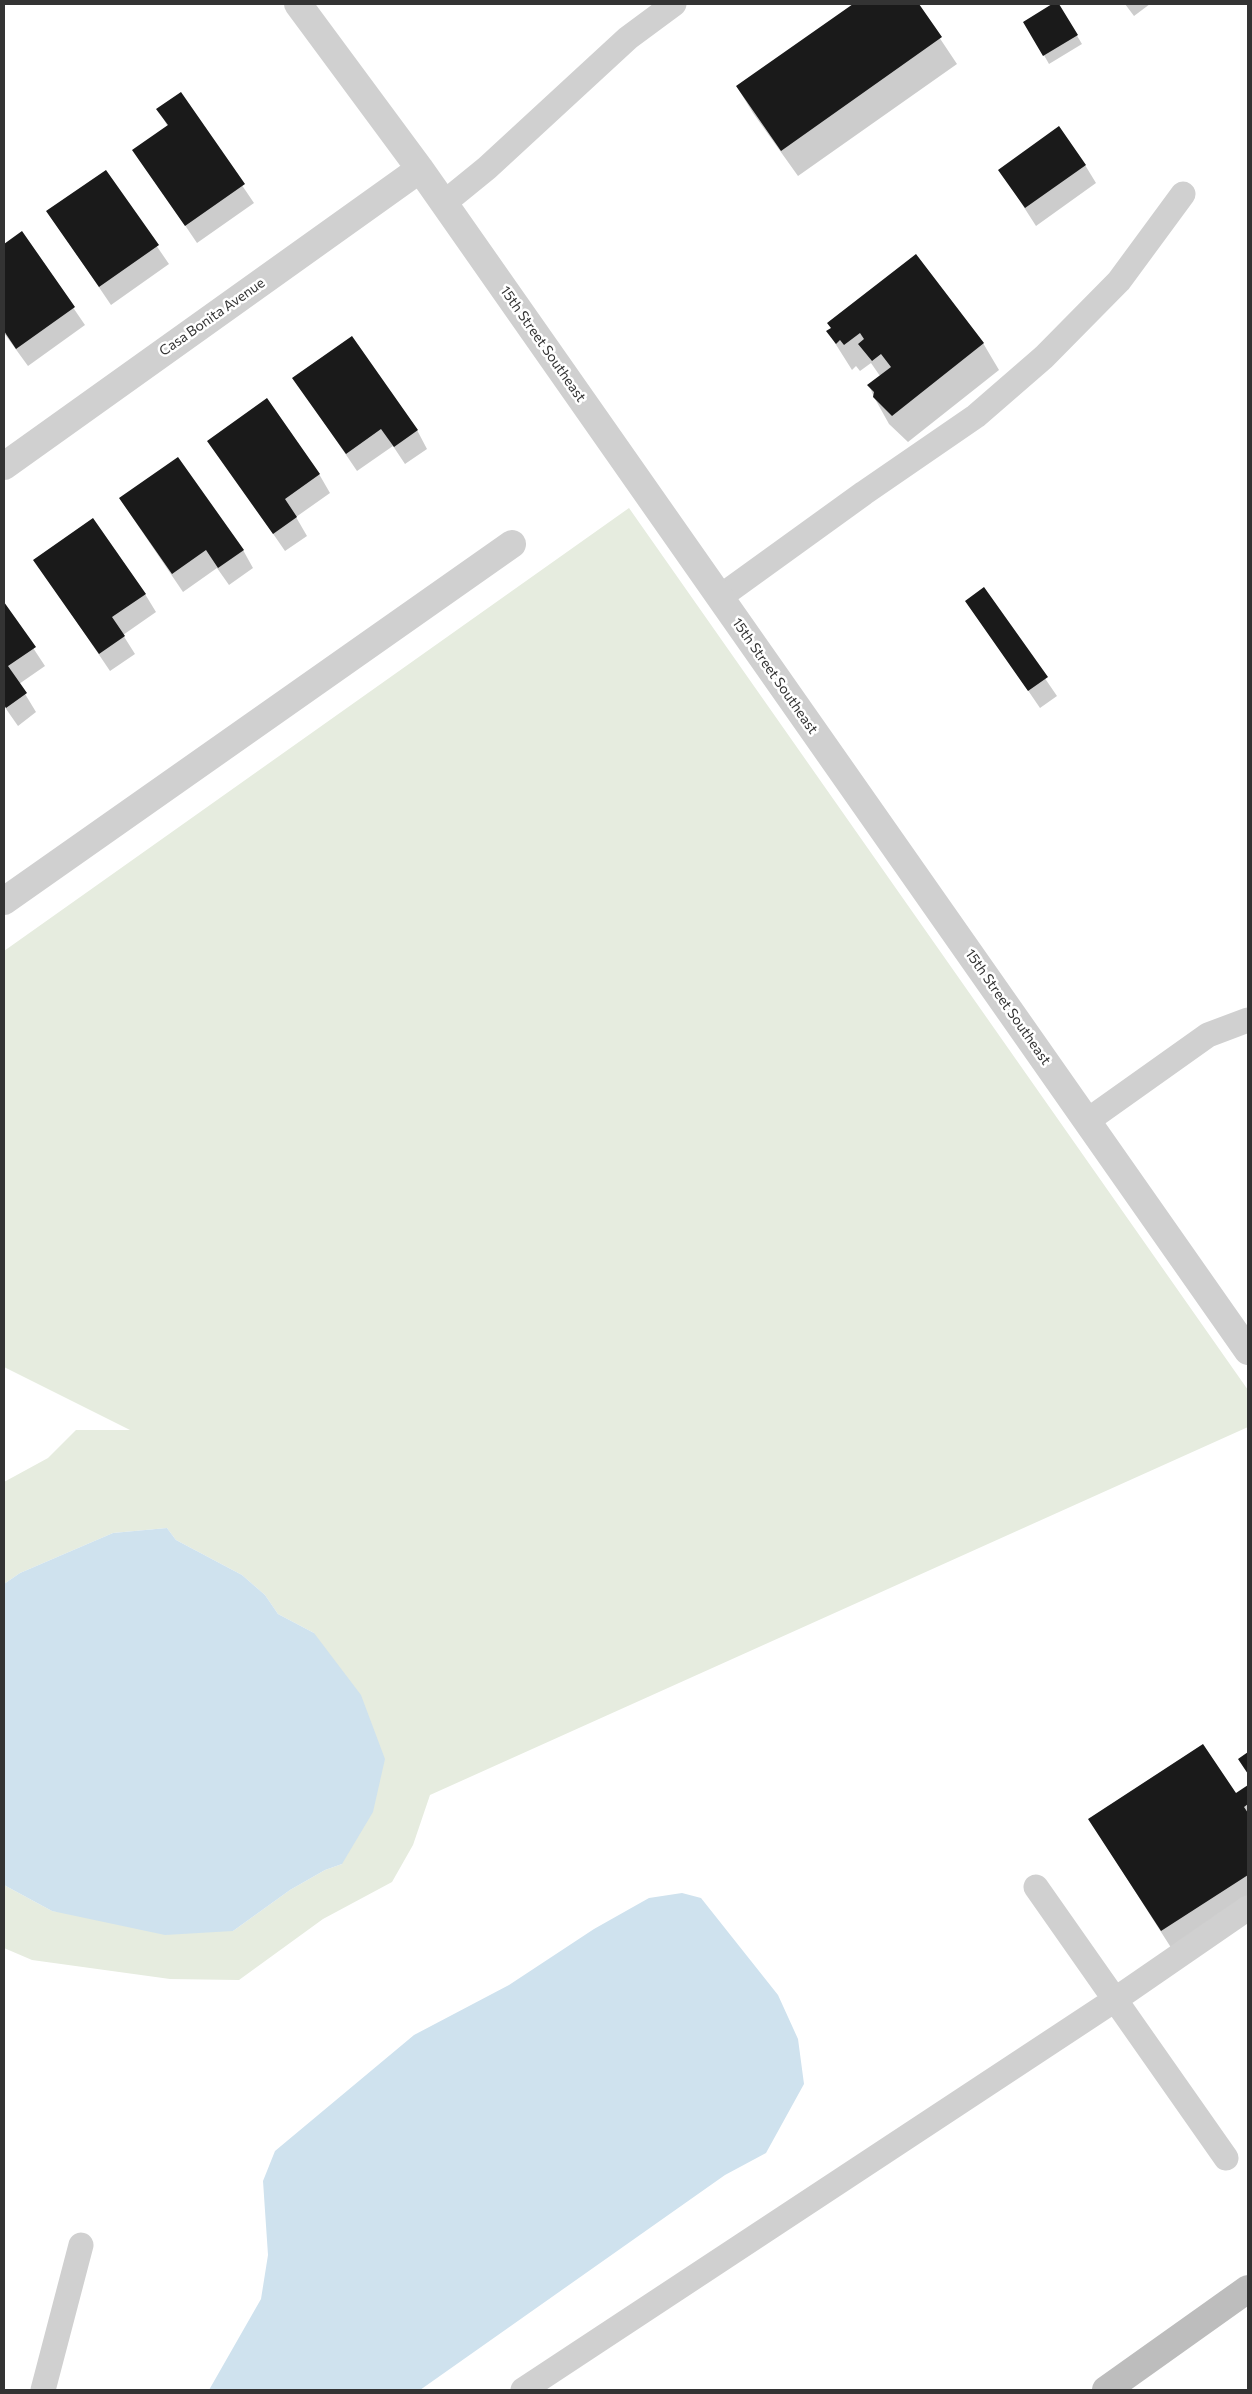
<!DOCTYPE html>
<html>
<head>
<meta charset="utf-8">
<style>
  body { margin:0 }
  #map { position:relative; width:1252px; height:2394px; overflow:hidden; background:#fff; font-family:Commissioner,sans-serif }
  canvas { display:block }
  .frame { position:absolute; inset:0; border:5px solid #333; pointer-events:none }
</style>
</head>
<body>
<div id="map">
<canvas width="1252" height="2394"></canvas>
<div class="frame"></div>
</div>
<script>
const g = document.querySelector('canvas').getContext('2d');
g.lineJoin = 'round';
function fillPath(path, color) { g.fillStyle = color; g.fill(path, 'evenodd'); }
const poly = rows => new Path2D(rows.map(r => 'M' + r).join(''));
function trace(path, color, width, dash) { g.strokeStyle = color; g.lineWidth = width; g.lineCap = dash ? 'butt' : 'round'; g.setLineDash(dash || []); g.stroke(path); }
function label(font, color, halo, rows, align = 'center') {
  g.font = font + ' Commissioner,sans-serif'; g.lineWidth = 5; g.setLineDash([]); g.textBaseline = 'middle'; g.strokeStyle = halo; g.fillStyle = color; for (const [text, x, y, turn = 0] of rows) {
    g.save(); g.translate(x, y); g.rotate((+turn || 0) * Math.PI / 180); g.textAlign = isNaN(turn) ? turn : align; if (halo) g.strokeText(text, 0, 0); g.fillText(text, 0, 0); g.restore();
  }
}
fillPath(poly([
  [629,508,1248,1390,1248,1427,430,1795,413,1845,392,1882,323,1919,239,1980,170,1979,32,1960,4,1948,4,1885,52,1911,233,1931,290,1890,325,1870,342,1864,314,1633,278,1614,265,1595,242,1575,176,1540,167,1528,113,1533,20,1573,4,1584,4,1482,48,1458,76,1430,130,1430,4,1367,4,951]
]), '#e6ecdf');
fillPath(poly([
  [167,1528,176,1540,242,1575,265,1595,278,1614,314,1633,361,1695,385,1759,373,1812,342,1864,325,1870,290,1890,233,1931,165,1935,52,1911,4,1885,4,1584,20,1573,113,1533],
  [682,1893,701,1898,778,1995,798,2039,804,2084,766,2153,725,2175,420,2390,209,2390,261,2299,268,2255,263,2181,275,2151,414,2035,509,1985,594,1929,649,1898]
]), '#cfe2ee');
fillPath(poly([
  [855,4,917,4,957,64,798,176,753,113,737,87],
  [1054,4,1058,4,1082,44,1049,64,1025,22],
  [1125,4,1150,4,1134,16],
  [180,94,254,203,197,243,134,150,168,127,158,109],
  [1085,165,1096,183,1036,226,1000,170],
  [105,171,169,264,111,305,48,212],
  [22,233,85,325,28,366,4,333,4,245],
  [832,328,983,343,999,370,908,442,889,424,874,397,869,385,880,376,871,363,860,371,856,366,852,370,828,332],
  [294,378,417,430,427,449,405,464,393,446,357,471],
  [209,441,319,474,330,493,296,517,307,536,285,551],
  [120,499,243,550,253,568,229,585,217,568,183,592],
  [35,560,145,594,156,612,123,635,135,654,110,671],
  [984,589,1057,696,1040,708,967,601],
  [4,604,45,666,19,684,36,712,18,726,4,706],
  [1248,1787,1248,1911,1177,1957,1089,1819,1235,1795]
]), '#0003');
fillPath(poly([
  [853,4,919,4,942,37,781,151,736,86],
  [1052,4,1059,4,1078,35,1043,56,1023,22],
  [181,92,245,184,185,226,132,150,168,125,156,109],
  [1059,126,1086,165,1025,208,998,170],
  [106,170,159,245,99,287,46,211],
  [22,231,75,307,16,349,4,331,4,244],
  [916,254,984,343,892,416,873,397,874,392,867,385,891,367,881,354,872,361,858,344,864,339,860,333,844,345,840,340,836,344,826,331,831,328,827,323],
  [352,336,418,430,394,447,381,429,346,454,292,378],
  [267,398,320,474,285,499,297,517,273,534,207,441],
  [178,457,244,550,218,568,206,550,172,574,119,498],
  [93,518,146,594,112,617,125,636,99,654,33,560],
  [984,587,1048,677,1028,691,965,601],
  [4,602,36,647,8,666,27,693,6,708,4,705],
  [1203,1744,1236,1793,1248,1785,1248,1804,1244,1807,1248,1813,1248,1875,1161,1931,1088,1819],
  [1248,1752,1248,1774,1238,1759]
]), '#1a1a1a');
trace(poly([
  [444,203,487,168,628,38,674,4],
  [720,597,864,493,976,416,1044,357,1119,281,1183,194],
  [1087,1121,1208,1035,1248,1020],
  [1036,1887,1226,2158],
  [43,2390,81,2245],
  [523,2390,1116,1999,1248,1908]
]), '#d0d0d0', 25);
trace(poly([
  [298,4,420,169,1248,1351],
  [4,466,420,169],
  [4,901,512,544]
]), '#d0d0d0', 28);
trace(poly([
  [1106,2390,1248,2289]
]), '#bdbdbd', 28);
label('14px', '#333', '#fff', [
  ["Casa Bonita Avenue",212,317,-35],
  ["15th Street Southeast",543,344,55],
  ["15th Street Southeast",775,676,55],
  ["15th Street Southeast",1008,1007,55]
]);
</script>
</body>
</html>
